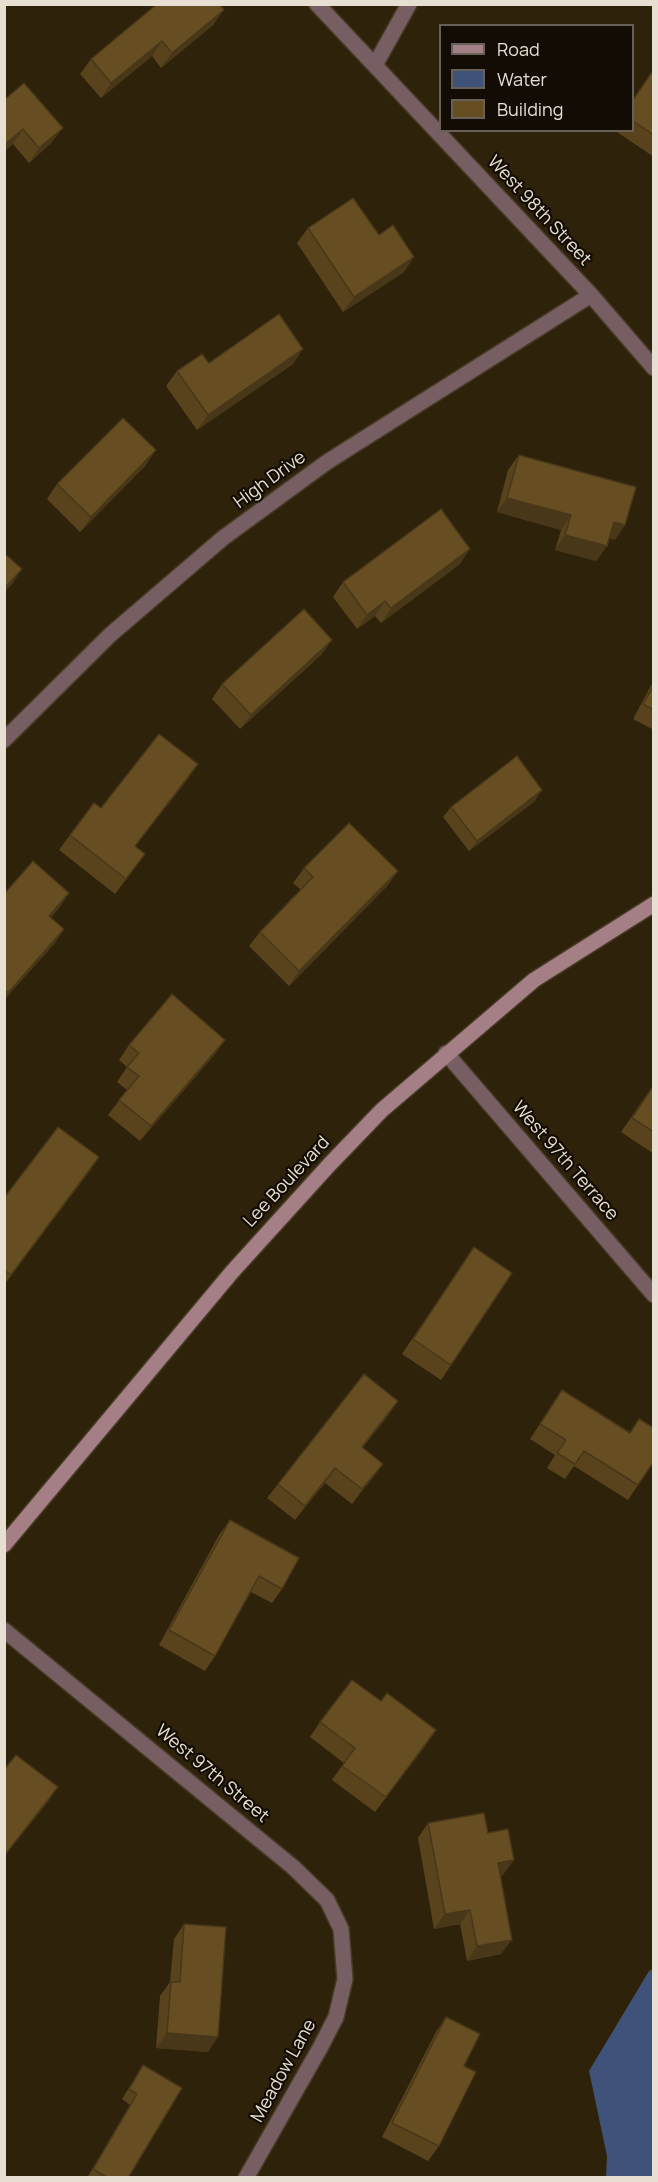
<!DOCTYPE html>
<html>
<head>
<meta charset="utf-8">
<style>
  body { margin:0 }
  #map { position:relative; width:658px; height:2182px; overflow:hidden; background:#2f220b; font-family:Manrope,sans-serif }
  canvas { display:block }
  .frame { position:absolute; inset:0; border:6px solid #e7dfd1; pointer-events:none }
  .legend { position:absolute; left:439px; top:24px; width:195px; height:108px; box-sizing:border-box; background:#120c04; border:2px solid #676056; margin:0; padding:8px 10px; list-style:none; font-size:18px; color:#e7dfd1 }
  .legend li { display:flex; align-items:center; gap:12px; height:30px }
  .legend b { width:30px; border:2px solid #676056 }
</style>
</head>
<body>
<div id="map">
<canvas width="658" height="2182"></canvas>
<div class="frame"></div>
<ul class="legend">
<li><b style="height:8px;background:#a47f86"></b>Road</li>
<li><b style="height:16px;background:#3f5279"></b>Water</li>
<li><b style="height:16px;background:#674e22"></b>Building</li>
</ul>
</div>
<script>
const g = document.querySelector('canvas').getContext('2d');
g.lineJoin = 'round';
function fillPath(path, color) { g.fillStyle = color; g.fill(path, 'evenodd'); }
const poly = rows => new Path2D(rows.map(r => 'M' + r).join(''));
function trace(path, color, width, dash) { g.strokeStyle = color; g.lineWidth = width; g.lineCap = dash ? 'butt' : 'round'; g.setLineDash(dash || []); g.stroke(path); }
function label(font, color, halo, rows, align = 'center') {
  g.font = font + ' Manrope,sans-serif'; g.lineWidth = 4.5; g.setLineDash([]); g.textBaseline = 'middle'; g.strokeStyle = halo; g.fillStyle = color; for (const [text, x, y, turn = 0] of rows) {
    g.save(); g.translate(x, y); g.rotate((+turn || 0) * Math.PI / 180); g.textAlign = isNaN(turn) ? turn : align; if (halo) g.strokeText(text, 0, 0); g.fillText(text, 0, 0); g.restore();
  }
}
fillPath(poly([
  [653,1969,653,2177,606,2177,607,2156,589,2071,649,1971]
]), '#3f5279');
const street = poly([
  [317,4,591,295,654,368],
  [375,65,409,4],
  [4,740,110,635,223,538,327,462,591,295],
  [446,1053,654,1295],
  [4,1630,293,1867,327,1900,341,1929,345,1979,336,2017,320,2048,246,2178]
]);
const secondary = poly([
  [4,1545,232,1272,330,1164,382,1110,534,980,654,904]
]);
trace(street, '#493c27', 18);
trace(secondary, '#493c27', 18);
trace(street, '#765e63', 15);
trace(secondary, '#a47f86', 15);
fillPath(poly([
  [155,4,219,4,213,25,161,68,152,56,101,98,80,74,91,59,155,6],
  [654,69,654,157,614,130,633,130,633,99],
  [4,100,52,142,29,163,13,144,4,151],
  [308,228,404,272,343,312,297,243],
  [209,363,293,364,197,430,166,386,177,371],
  [519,455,615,540,609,538,607,546,596,561,555,550,561,530,497,512,508,470],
  [146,465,80,532,47,499,57,484],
  [460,564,381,623,375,616,357,629,333,597,343,582],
  [322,654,240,729,212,699,222,684],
  [654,680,654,730,633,719],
  [198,764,135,847,134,869,115,894,59,850,70,835],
  [535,801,469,851,443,817,451,807],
  [304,868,398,871,387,886,289,986,249,946,260,932,301,890,293,883],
  [69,893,59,908,51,917,64,929,54,944,4,1000,4,894],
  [225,1040,215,1054,140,1141,108,1115,127,1090,117,1082,127,1067,119,1060,129,1045],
  [654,1084,654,1154,621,1132],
  [99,1157,89,1172,4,1285,4,1198],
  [474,1247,451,1365,441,1380,402,1354],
  [562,1390,630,1432,639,1419,638,1485,628,1500,574,1466,565,1479,547,1468,555,1455,530,1439],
  [388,1416,362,1448,383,1464,352,1504,325,1483,295,1520,267,1498,278,1484],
  [230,1520,282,1589,272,1603,251,1592,215,1656,205,1671,159,1645,219,1535],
  [320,1722,426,1745,375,1812,332,1780,344,1763,310,1737],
  [428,1823,488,1833,503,1875,500,1876,501,1954,467,1961,460,1924,434,1929,418,1838],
  [184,1924,208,2052,156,2048,160,1996,170,1982,174,1939],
  [446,2017,439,2146,428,2161,382,2137,436,2032],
  [143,2065,128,2178,87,2178,130,2105,122,2099]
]), '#59431d');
fillPath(poly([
  [224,10,213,25,161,68,172,53],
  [162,41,152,56,101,98,111,83],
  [63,128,52,142,29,163,39,148],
  [23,129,13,144,4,151,4,145],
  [414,257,404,272,343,312,354,297],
  [303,349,293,364,197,430,208,415],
  [156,450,146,465,80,532,91,517],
  [507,498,571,515,561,530,497,512],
  [614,522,625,525,615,540,603,537],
  [565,535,607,546,596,561,555,550],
  [470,549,460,564,381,623,391,608],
  [22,569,12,584,4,593,4,589],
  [385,601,375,616,357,629,367,615],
  [332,640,322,654,240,729,251,715],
  [198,764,188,779,124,861,135,846],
  [542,790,535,801,469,851,477,841],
  [398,871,387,886,289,986,299,971],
  [69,893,59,908,39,931,49,916],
  [64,929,54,944,4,1000,4,998,8,993],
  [225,1040,215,1054,140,1141,151,1126],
  [99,1157,89,1172,4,1285,11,1275],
  [398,1401,388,1416,351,1462,362,1447],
  [383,1464,372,1479,352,1504,362,1489],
  [335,1468,325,1483,295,1520,305,1506],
  [436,1730,426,1745,375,1812,386,1797],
  [58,1787,48,1802,4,1857,4,1856],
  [514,1860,503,1875,488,1878,498,1863],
  [470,1910,460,1924,434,1929,445,1914],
  [512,1940,501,1954,467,1961,477,1946],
  [167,2033,218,2037,208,2052,156,2048]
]), '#483718');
const building = poly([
  [157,4,219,4,224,10,172,53,162,41,111,83,91,59,157,4],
  [654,69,654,135,633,121,633,100,654,69],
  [24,83,63,128,39,148,23,129,4,145,4,100,24,83],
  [353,198,379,235,393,225,414,257,354,297,308,228,353,198],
  [279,314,303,349,208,415,177,371,202,354,209,363,279,314],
  [123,418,156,450,91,517,57,484,123,418],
  [519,455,636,487,625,525,614,522,607,546,565,535,571,515,507,498,519,455],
  [441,509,470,549,391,608,385,601,367,615,343,582,441,509],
  [4,553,22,569,4,589,4,553],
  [304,609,332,640,251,715,222,684,304,609],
  [654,685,654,710,643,704,654,685],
  [159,734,198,764,135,846,145,854,126,879,70,835,94,803,101,808,159,734],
  [517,756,542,790,477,841,451,807,517,756],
  [349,823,398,871,299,971,260,932,313,877,304,868,349,823],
  [33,861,69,893,49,916,64,929,8,993,4,989,4,894,33,861],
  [172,994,225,1040,151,1126,119,1100,139,1076,127,1067,139,1053,129,1045,172,994],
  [654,1085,654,1132,632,1118,654,1085],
  [58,1127,99,1157,11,1275,4,1270,4,1198,58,1127],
  [474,1247,512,1273,451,1365,413,1339,474,1247],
  [364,1374,398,1401,362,1447,383,1464,362,1489,335,1468,305,1506,278,1484,364,1374],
  [562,1390,630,1433,639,1419,654,1428,654,1461,638,1485,584,1451,575,1464,557,1453,566,1440,540,1424,562,1390],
  [230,1520,299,1558,282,1589,259,1576,215,1656,169,1630,230,1520],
  [352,1680,381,1701,387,1693,436,1730,386,1797,342,1766,355,1748,320,1722,352,1680],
  [16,1755,58,1787,4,1856,4,1770,16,1755],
  [484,1813,488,1833,508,1829,514,1860,498,1863,512,1940,477,1946,470,1910,445,1914,428,1823,484,1813],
  [184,1924,226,1927,218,2037,167,2033,171,1982,180,1982,184,1924],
  [446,2017,480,2034,464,2066,476,2072,439,2146,392,2123,446,2017],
  [143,2065,182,2088,128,2178,108,2178,93,2169,137,2094,129,2089,143,2065]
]);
fillPath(building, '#674e22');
trace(building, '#483718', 1.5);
label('18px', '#e7dfd1', '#120c04', [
  ["West 98th Street",539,211,47],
  ["High Drive",270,480,-36],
  ["West 97th Terrace",565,1161,49],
  ["Lee Boulevard",287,1182,-47],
  ["West 97th Street",212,1774,40],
  ["Meadow Lane",284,2071,-61]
]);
</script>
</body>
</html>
